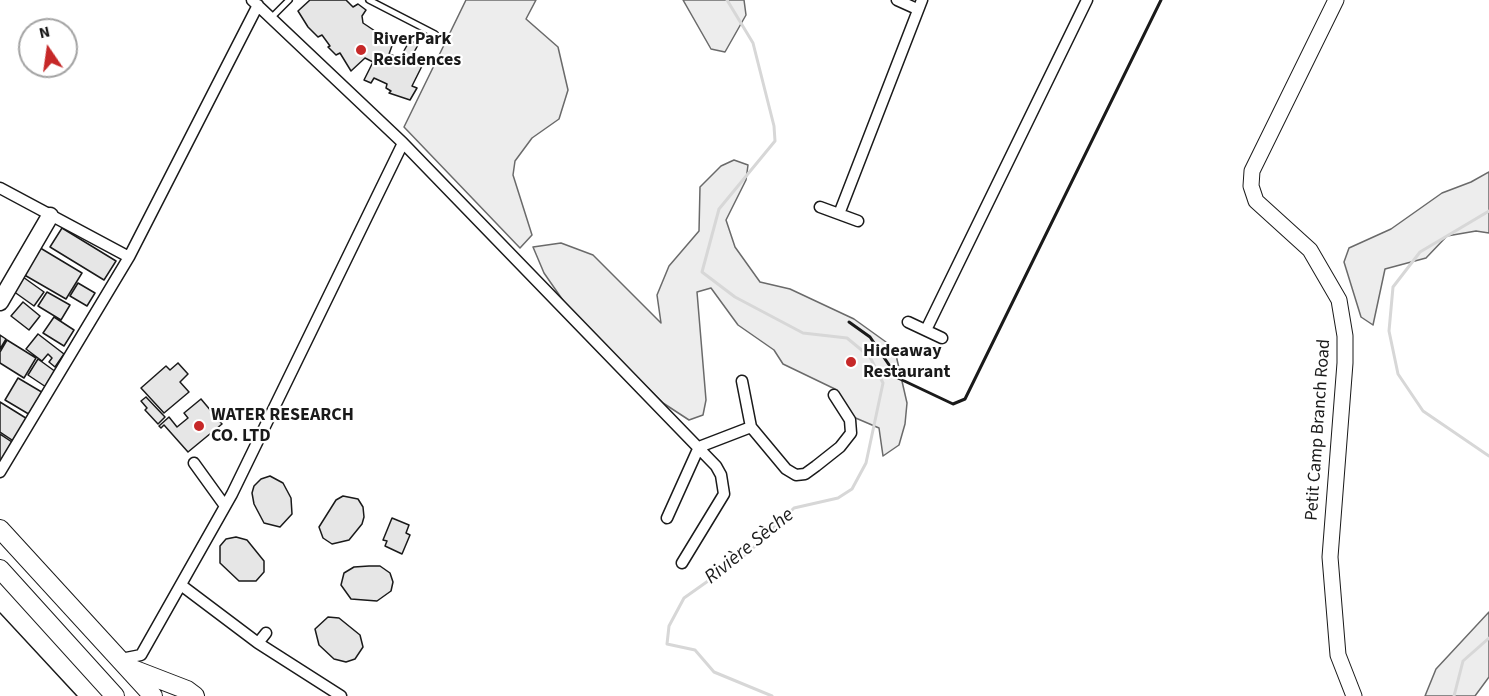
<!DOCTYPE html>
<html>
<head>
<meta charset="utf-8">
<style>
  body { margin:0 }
  #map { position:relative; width:1489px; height:696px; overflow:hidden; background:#fff; font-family:"Source Sans 3",sans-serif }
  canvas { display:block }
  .north { position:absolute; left:18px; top:18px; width:60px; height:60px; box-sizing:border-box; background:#fff; border:2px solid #a3a3a3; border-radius:50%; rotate:347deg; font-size:16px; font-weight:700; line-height:24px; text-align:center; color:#1a1a1a }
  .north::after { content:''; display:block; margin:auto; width:21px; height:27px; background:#c62828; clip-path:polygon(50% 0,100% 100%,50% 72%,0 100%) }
</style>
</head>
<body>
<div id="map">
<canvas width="1489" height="696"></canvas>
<div class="north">N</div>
</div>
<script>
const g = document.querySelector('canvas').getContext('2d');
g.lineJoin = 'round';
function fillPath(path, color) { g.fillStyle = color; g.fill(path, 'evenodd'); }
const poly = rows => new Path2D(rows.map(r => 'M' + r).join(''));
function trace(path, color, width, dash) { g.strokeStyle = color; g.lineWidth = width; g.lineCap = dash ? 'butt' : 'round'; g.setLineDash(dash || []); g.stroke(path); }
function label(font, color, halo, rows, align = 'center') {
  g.font = font + ' "Source Sans 3",sans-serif'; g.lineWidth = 4.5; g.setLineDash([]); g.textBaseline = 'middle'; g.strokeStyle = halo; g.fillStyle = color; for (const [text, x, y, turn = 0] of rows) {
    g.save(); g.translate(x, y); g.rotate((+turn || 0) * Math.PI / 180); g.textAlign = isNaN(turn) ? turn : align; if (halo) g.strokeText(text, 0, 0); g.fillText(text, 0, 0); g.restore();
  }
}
const built = poly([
  [466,0,536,0,526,19,558,47,568,90,559,119,532,138,515,161,513,175,532,235,520,248,404,127,466,0],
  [683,0,744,0,746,15,725,52,711,49,683,0],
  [734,160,748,165,746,180,726,220,735,247,760,282,790,289,854,319,886,342,896,355,907,403,905,424,899,445,883,456,879,428,851,416,837,390,783,364,774,350,738,325,711,288,697,292,706,400,703,415,689,420,663,403,569,309,544,273,533,247,561,243,593,255,661,323,657,295,669,266,699,231,700,187,721,166,734,160],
  [1489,172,1489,233,1476,231,1447,236,1426,258,1385,269,1373,325,1361,317,1344,262,1349,248,1391,229,1442,193,1471,182,1489,172],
  [1489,612,1489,677,1475,696,1425,696,1436,669,1489,612]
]);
fillPath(built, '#ededed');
trace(built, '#6a6a6a', 1.5);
trace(poly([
  [727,0,753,43,774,126,775,141,719,209,702,272,735,297,803,333,847,338,870,357,883,383,866,463,852,489,838,498,794,508,749,552,684,598,669,626,667,644,695,650,714,672,772,696],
  [1489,211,1420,252,1393,287,1389,331,1398,374,1423,411,1489,456],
  [1454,696,1463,661,1489,638]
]), '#d7d7d7', 3);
const building = poly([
  [310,0,346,0,353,7,358,4,366,10,362,16,363,23,393,43,389,54,400,58,410,40,418,45,413,54,419,60,418,64,422,66,412,86,417,88,410,100,389,93,391,91,386,88,387,84,374,78,371,83,364,80,373,62,365,58,351,71,340,53,336,55,328,47,330,46,322,35,318,37,308,27,298,11,310,0],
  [62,228,116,261,104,280,50,247,62,228],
  [37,246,82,273,66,299,21,273,37,246],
  [23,277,44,292,34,306,13,291,23,277],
  [78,283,95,293,87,306,70,296,78,283],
  [47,292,70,305,61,320,38,306,47,292],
  [23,302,40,316,29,330,11,316,23,302],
  [54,317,74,330,64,346,43,333,54,317],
  [38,334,64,354,55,367,49,362,52,358,48,354,42,361,26,349,38,334],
  [0,335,6,339,0,349,0,335],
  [7,340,36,358,24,378,0,363,0,352,7,340],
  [38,359,56,372,46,387,28,375,38,359],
  [178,363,188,374,180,382,189,392,164,413,141,388,166,366,170,370,178,363],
  [18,378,45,394,32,416,5,400,18,378],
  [146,397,165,417,158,424,145,410,147,408,141,401,146,397],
  [201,399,222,424,188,452,164,425,161,428,159,426,169,417,177,427,188,418,184,413,201,399],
  [0,402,29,420,15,442,0,432,0,402],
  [0,434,15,444,0,463,0,434],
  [270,476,283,483,291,498,292,514,280,527,264,523,254,504,252,493,254,486,261,479,270,476],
  [343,496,358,499,363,507,364,517,362,524,349,540,332,544,323,538,319,527,336,500,343,496],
  [392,518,409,525,406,533,410,535,402,554,385,546,387,541,383,540,392,518],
  [236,537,247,540,264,561,264,572,256,581,239,581,220,563,220,546,226,539,236,537],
  [369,566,380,566,390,573,393,582,391,591,377,601,351,599,341,585,344,573,354,567,369,566],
  [328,617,339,618,360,635,363,647,355,659,346,662,334,659,319,645,315,629,328,617]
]);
fillPath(building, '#e6e6e6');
trace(building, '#1a1a1a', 1.5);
const lane = poly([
  [369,0,435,34],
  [271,18,289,0]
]);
const street = poly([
  [252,0,403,143,716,466,721,475,724,494,682,563],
  [897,0,917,9],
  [0,188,129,257],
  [820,207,858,221],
  [839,214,922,0],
  [908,322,942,338],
  [926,330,1087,0],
  [742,381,751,427,786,469,796,475,805,474,816,466,840,447,851,433,850,420,834,395],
  [194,463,225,506],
  [0,472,129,257,258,5],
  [667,518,699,447,751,427],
  [181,585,258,643,266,633],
  [258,643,341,696],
  [121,659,141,655,232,494,403,143]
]);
const secondary = poly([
  [1336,0,1252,171,1251,186,1256,201,1310,250,1339,300,1345,336,1345,363,1330,557,1338,655,1354,696]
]);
const primary = poly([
  [0,302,50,216]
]);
const highway = poly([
  [0,529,153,696],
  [0,569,115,696],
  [130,668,187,690,195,696]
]);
trace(lane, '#1a1a1a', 8);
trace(street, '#1a1a1a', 13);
trace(secondary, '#1a1a1a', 17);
trace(primary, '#1a1a1a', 19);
trace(highway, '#1a1a1a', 20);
trace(lane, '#fff', 5);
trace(street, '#fff', 10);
trace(secondary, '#fff', 15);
trace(primary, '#fff', 16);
trace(highway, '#fff', 18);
trace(poly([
  [0,613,77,696]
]), '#1a1a1a', 1.5);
trace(poly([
  [849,322,870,337,898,378,953,404,965,399,1161,0]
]), '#1a1a1a', 3);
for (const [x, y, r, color] of [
  [361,50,6,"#c62828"],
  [851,362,6,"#c62828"],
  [199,426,6,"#c62828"]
]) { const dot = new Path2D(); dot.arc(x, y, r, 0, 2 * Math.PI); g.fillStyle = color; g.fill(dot); trace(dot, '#fff', 2); }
label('bold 18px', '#1a1a1a', '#fff', [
  ["RiverPark",373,40],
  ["Residences",373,61],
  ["Hideaway",863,352],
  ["Restaurant",863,373],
  ["WATER RESEARCH",211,416],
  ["CO. LTD",211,437]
], 'left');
label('18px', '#1a1a1a', '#fff', [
  ["Petit Camp Branch Road",1319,430,-86]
]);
label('italic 20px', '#1a1a1a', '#fff', [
  ["Rivière Sèche",750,547,-39]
]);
</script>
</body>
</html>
